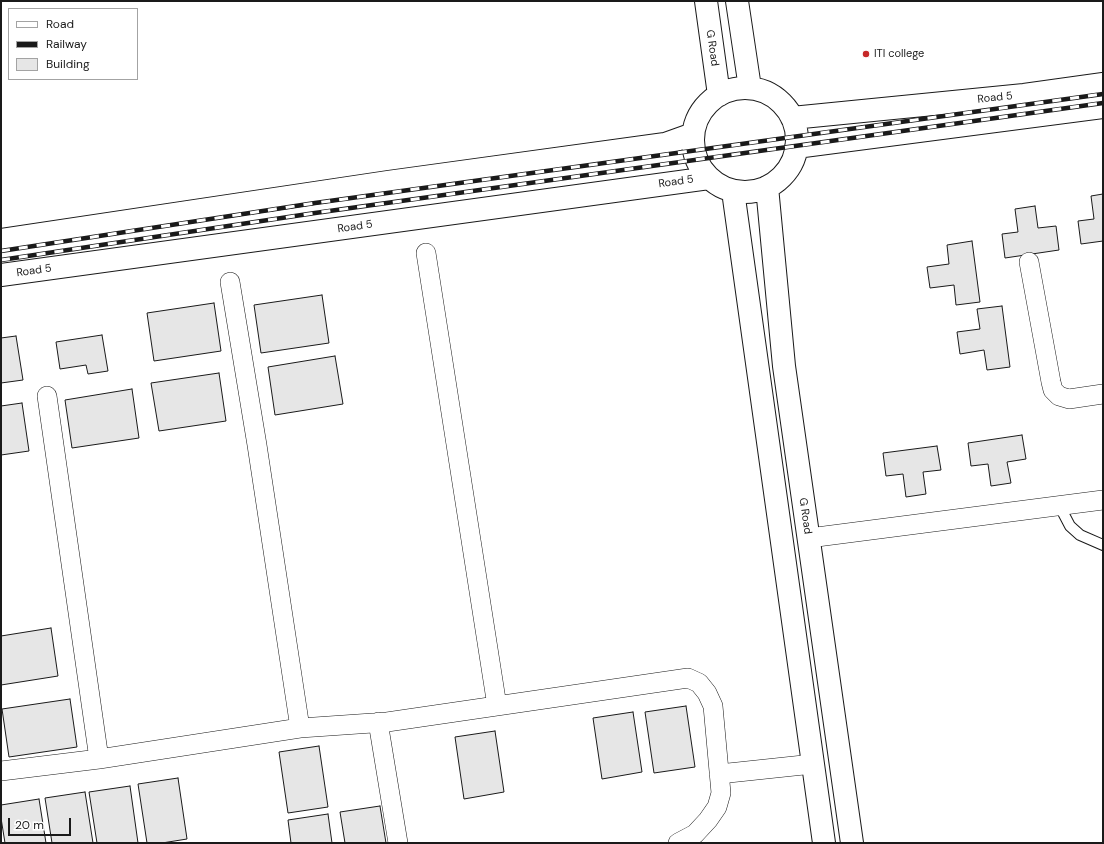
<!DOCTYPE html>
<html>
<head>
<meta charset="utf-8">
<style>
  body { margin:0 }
  #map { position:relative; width:1104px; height:844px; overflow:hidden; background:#fff; font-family:"DM Sans",sans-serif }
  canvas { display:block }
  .frame { position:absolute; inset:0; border:2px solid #1a1a1a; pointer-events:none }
  .legend { position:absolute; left:8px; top:8px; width:130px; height:72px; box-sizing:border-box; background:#fff; border:1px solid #a3a3a3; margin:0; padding:5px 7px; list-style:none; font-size:12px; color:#1a1a1a }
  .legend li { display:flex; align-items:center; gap:8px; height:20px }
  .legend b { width:20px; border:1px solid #a3a3a3 }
  .scale { position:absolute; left:8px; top:818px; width:63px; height:18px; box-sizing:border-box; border:2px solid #1a1a1a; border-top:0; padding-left:5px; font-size:12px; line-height:14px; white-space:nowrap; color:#1a1a1a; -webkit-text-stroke:3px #fff; paint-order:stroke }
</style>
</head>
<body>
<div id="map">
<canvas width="1104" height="844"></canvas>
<div class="frame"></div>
<ul class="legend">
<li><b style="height:5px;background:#fff"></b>Road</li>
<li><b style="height:5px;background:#1a1a1a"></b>Railway</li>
<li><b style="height:11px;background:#e6e6e6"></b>Building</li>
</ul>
<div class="scale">20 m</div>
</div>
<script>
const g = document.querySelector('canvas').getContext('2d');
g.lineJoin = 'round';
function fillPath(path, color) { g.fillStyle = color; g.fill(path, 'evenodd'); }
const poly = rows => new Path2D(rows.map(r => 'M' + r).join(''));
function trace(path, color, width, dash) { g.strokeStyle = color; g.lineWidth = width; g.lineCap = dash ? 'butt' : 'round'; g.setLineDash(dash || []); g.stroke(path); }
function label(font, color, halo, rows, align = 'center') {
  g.font = font + ' "DM Sans",sans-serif'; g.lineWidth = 3; g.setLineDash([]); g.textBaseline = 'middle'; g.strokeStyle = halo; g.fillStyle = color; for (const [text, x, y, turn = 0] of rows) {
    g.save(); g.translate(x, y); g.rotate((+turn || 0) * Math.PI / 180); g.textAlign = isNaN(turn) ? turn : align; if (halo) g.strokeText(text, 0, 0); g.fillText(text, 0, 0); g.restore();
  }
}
const building = poly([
  [1103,194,1103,241,1081,244,1078,221,1094,219,1091,196,1103,194],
  [1035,206,1038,228,1056,226,1059,250,1005,258,1002,234,1018,232,1015,209,1035,206],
  [972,241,980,302,956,305,954,285,930,288,927,267,949,264,947,245,972,241],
  [322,295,329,343,261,353,254,305,322,295],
  [214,303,221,351,154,361,147,313,214,303],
  [1002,306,1010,367,987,370,984,350,960,354,957,332,980,329,977,309,1002,306],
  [102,335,108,371,88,374,86,365,60,369,56,342,102,335],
  [16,336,23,380,1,383,1,338,16,336],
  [335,356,343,404,275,415,268,367,335,356],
  [219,373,226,421,159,431,151,383,219,373],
  [132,389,139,438,72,448,65,400,132,389],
  [22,403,29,451,1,455,1,406,22,403],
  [1022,435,1026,459,1007,462,1011,483,991,486,988,464,971,466,968,443,1022,435],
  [937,446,941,470,923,472,926,494,906,497,903,474,886,476,883,453,937,446],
  [51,628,58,676,1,685,1,636,51,628],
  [70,699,77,747,9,757,2,709,70,699],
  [686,706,695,767,654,773,645,712,686,706],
  [633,712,642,772,602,779,593,718,633,712],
  [495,731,504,792,464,799,455,737,495,731],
  [319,746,328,807,288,813,279,752,319,746],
  [178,778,187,839,162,843,147,843,138,784,178,778],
  [130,786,138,843,97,843,89,792,130,786],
  [85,792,93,843,52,843,45,798,85,792],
  [39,799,46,843,5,843,1,818,1,805,39,799],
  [380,806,386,843,345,843,340,812,380,806],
  [328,814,332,843,291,843,288,820,328,814]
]);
fillPath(building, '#e6e6e6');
trace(building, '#1a1a1a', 1);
const service = poly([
  [1059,505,1070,526,1080,535,1103,545]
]);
const minor = poly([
  [426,253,497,706],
  [1029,262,1051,382,1053,390,1059,396,1069,399,1103,394],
  [230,282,257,445,300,728],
  [47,396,99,759,300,728,387,722,688,678,699,683,707,693,713,706,721,793,717,807,708,820,695,834,678,843],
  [809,538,1103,500],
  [378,722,398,843],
  [1,771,99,759],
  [719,774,813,764]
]);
const tertiary = poly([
  [706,1,719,95],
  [737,1,750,88],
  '693 140a52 52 0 1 1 104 0a52 52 0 1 1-104 0Z',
  [792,118,1024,95,1103,84],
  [796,147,1103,107],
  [767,187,784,366,852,843],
  [733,191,824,843],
  [1,240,388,182,665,144,693,134],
  [1,275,709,178]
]);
trace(service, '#1a1a1a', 12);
trace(minor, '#1a1a1a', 20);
trace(tertiary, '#1a1a1a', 24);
trace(service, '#fff', 10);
trace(minor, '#fff', 19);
trace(tertiary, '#fff', 22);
const rail = poly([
  [1,251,315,203,1103,94],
  [1,260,315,213,1103,103]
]);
trace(rail, '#1a1a1a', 4.5);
trace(rail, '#fff', 3, [9]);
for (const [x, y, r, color] of [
  [866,54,4,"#c62828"]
]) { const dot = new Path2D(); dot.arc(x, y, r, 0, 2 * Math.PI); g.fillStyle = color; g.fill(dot); trace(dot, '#fff', 1.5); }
label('11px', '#1a1a1a', '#fff', [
  ["G Road",712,48,82],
  ["Road 5",995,98,-6],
  ["Road 5",676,182,-8],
  ["Road 5",355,227,-8],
  ["Road 5",34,271,-8],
  ["G Road",805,516,82]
]);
label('11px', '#1a1a1a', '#fff', [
  ["ITI college",874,54]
], 'left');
</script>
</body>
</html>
